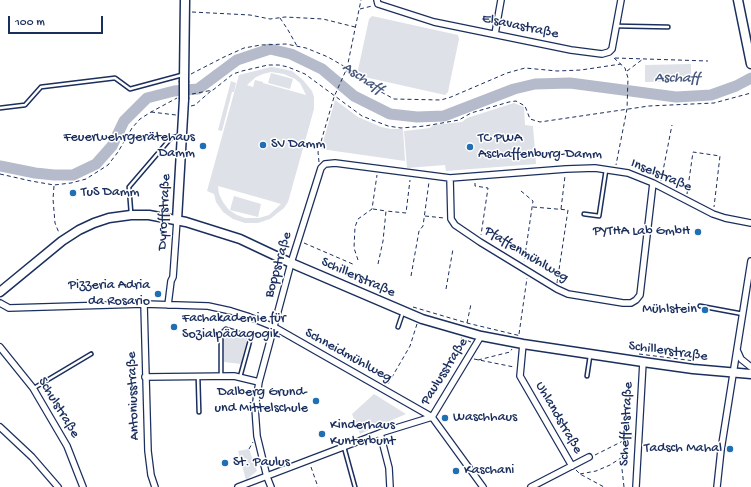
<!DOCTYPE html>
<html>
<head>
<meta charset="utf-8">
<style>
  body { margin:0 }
  #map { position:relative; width:751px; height:487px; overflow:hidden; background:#fff; font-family:"Gochi Hand",sans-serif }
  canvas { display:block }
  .scale { position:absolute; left:8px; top:16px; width:95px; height:18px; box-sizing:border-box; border:2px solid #1b2f5e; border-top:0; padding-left:5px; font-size:12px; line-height:14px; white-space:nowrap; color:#1b2f5e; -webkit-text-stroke:3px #fff; paint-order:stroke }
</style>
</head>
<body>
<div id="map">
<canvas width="751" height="487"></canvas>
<div class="scale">100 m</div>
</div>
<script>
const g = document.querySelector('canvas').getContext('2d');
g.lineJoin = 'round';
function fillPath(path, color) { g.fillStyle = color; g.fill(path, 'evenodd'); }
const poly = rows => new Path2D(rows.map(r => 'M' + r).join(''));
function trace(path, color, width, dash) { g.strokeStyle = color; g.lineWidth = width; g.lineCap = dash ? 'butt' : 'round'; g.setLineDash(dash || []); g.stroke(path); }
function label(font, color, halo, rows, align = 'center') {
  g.font = font + ' "Gochi Hand",sans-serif'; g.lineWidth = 3; g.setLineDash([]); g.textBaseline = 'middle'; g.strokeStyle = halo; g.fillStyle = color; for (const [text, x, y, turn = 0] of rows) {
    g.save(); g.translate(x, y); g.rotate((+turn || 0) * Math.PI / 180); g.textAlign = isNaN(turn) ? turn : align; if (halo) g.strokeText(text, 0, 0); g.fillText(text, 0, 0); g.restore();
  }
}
fillPath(poly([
  [372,16,458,35,459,39,448,92,445,95,360,76,358,70,369,19],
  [691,64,691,81,645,82,645,65],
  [271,67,278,68,292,71,303,80,312,91,314,97,314,109,288,202,284,208,270,219,258,223,245,223,233,219,223,212,216,202,214,194,207,191,239,75],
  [271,72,284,74,295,79,300,83,306,95,263,83,263,82,255,80,253,87,247,85,256,77,263,74],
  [218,186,271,201,281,204,269,215,259,218,245,218,237,215,229,210,223,202,219,194],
  [271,73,293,79,290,89,268,83],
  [231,81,236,83,234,92,232,92,222,131,218,130],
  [335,100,358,117,381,127,391,129,403,129,405,161,321,149],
  [514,103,524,107,525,125,533,126,536,164,446,171,445,165,407,168,404,131,430,128,433,125,462,122,467,118],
  [234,196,261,204,258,217,230,210],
  [227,332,247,339,241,364,224,362,223,337],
  [374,394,406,414,360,434,352,414],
  [249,449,257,471,246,480,238,451]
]), '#dee1e7');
trace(poly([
  [0,166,35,173,54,175,73,175,96,164,112,146,124,121,147,98,174,91,198,89,237,60,270,49,291,54,322,69,354,96,390,114,417,117,444,116,514,89,535,84,570,83,676,97,711,95,736,86,751,78]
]), '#b5bbca', 11);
const lane = poly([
  [617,26,668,27],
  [0,108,25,105,41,87,115,78,130,89,182,75],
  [131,213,129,187,171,138,179,136],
  [584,214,599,216,606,170],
  [700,306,743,314],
  [398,327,403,312],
  [221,375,221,334,226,329,251,337,240,377],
  [587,376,590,356],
  [198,377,199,412],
  [34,388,91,354],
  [344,447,355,487]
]);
const street = poly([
  [377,0,378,4,434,22,571,50,602,54,609,52,612,49,621,0],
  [495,34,501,0],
  [450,178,451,219,455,225,480,242,557,289,568,294,623,303,631,303,636,300,640,295,653,183],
  [0,303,9,308,144,304,208,306,231,311,247,316,274,327,432,417,483,487],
  [144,304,148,451,151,475,155,487],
  [168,305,171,281,173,277,177,220],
  [523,344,520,376,572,466],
  [0,347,33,388,67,446,83,487],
  [737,350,741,359,751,367],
  [145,377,234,376,259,382],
  [0,427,32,457,58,487],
  [380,433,389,468,390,487],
  [238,487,380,433,432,417,481,336],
  [271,487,267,477,257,436,255,408,259,382,291,263,321,168,325,164,335,163,450,178,566,169,595,168,628,173,653,183,713,214,725,218,751,223],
  [531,487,589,457],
  [636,487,643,362],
  [717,487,721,450,751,261]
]);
const secondary = poly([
  [738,0,751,64],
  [184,81,185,0],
  [177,220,184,99],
  [0,292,62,241,79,230,94,223,109,218,131,215,149,215,186,222,240,239,291,263,422,319,481,336,523,344,643,362,693,369,751,374]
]);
trace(lane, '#1b2f5e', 5.5);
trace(street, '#1b2f5e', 8);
trace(secondary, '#1b2f5e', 11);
trace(poly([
  [360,9,372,6],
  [192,12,250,15,270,19,285,17,323,19,355,27],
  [280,18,288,30,297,46],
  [614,58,625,68,628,78,627,109,616,165],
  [615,58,708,61],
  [346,70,350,75,394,99,441,100,451,97,507,73,525,68,557,71,581,70,621,64],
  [627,71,643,59],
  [191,74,224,57,244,48,261,45,286,44,306,48,328,57,347,68],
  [192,94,213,90,233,74,242,71,268,65,279,65,288,67,305,74,362,116,388,126,401,128,425,126,459,120,471,113,509,102,516,101,525,106,530,119,540,122,649,106,714,103,751,93],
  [191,106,195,105,212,90],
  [151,112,176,115],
  [319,162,318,152,334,97,347,68,361,0],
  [0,174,31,181,54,185,71,183,86,179,108,165,118,152,132,128,140,119,151,112,177,98],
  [661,181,672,125],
  [475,183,475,186,488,188,481,235],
  [54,186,53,199,55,223,59,233],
  [521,191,533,201,524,262],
  [687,194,693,152,720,156,714,207],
  [533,207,568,210,557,283],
  [373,209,386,211],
  [561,209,565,176],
  [425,216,444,218],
  [304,243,355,265],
  [358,260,354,248,355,227,358,219,372,209,377,175],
  [378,264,383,241,386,211,406,213,410,180],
  [411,276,419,231,423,226,429,182],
  [446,289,453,249],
  [413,307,467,323,521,336],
  [467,323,471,304],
  [519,334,527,278],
  [461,338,471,342],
  [639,354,695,361],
  [474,359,514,367],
  [478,360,510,352,512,349],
  [388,384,410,346,417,324],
  [249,449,253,442],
  [595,455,633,436],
  [311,467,318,487],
  [576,470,580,474,604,487],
  [580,474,596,471,610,465,624,456],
  [624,487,622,469,625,441]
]), '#1b2f5e', 1, [4, 3]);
trace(lane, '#fff', 2.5);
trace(street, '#fff', 5.5);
trace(secondary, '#fff', 8);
const secondaryBridge = poly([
  [184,99,184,81]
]);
trace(secondaryBridge, '#1b2f5e', 11, []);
trace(secondaryBridge, '#fff', 8);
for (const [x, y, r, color] of [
  [263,145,4,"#1f6fb2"],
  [203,146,4,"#1f6fb2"],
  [470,147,4,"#1f6fb2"],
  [73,193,4,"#1f6fb2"],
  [698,232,4,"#1f6fb2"],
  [158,294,4,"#1f6fb2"],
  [705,310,4,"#1f6fb2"],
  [174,327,4,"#1f6fb2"],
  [316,401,4,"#1f6fb2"],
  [445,418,4,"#1f6fb2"],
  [322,434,4,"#1f6fb2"],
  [730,449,4,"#1f6fb2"],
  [225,463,4,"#1f6fb2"],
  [456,471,4,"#1f6fb2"]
]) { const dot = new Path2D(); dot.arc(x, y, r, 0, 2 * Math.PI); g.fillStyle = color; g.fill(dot); trace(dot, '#fff', 1.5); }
label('14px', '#1b2f5e', '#fff', [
  ["Elsavastraße",520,27,12],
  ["Inselstraße",661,176,23],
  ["Dyroffstraße",165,212,-87],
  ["Pfaffenmühlweg",526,255,31],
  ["Boppstraße",279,265,-74],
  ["Schillerstraße",358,278,24],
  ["Schillerstraße",668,352,8],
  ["Schneidmühlweg",348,356,29],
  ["Paulusstraße",445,372,-58],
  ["Antoniusstraße",134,396,-92],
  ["Schulstraße",58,408,59],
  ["Uhlandstraße",558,418,60],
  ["Scheffelstraße",627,424,-87]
]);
label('14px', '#1b2f5e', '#fff', [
  ["Feuerwehrgerätehaus",195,138,"right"],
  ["Damm",195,154,"right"],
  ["TC PWA",478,139],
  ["Aschaffenburg-Damm",478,155],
  ["SV Damm",271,145],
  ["TuS Damm",81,193],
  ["PYTHA Lab GmbH",690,232,"right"],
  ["Pizzeria Adria",150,286,"right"],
  ["da Rosario",150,302,"right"],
  ["Mühlstein",697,310,"right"],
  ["Fachakademie für",182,319],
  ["Sozialpädagogik",182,335],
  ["Dalberg Grund-",308,393,"right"],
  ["und Mittelschule",308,409,"right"],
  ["Waschhaus",453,418],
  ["Kinderhaus",330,426],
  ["Kunterbunt",330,442],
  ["Tadsch Mahal",722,449,"right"],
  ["St. Paulus",233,463],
  ["Kaschani",464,471]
], 'left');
label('italic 15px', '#49597e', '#fff', [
  ["Aschaff",362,79,34],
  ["Aschaff",677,79,1]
]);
</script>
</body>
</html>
